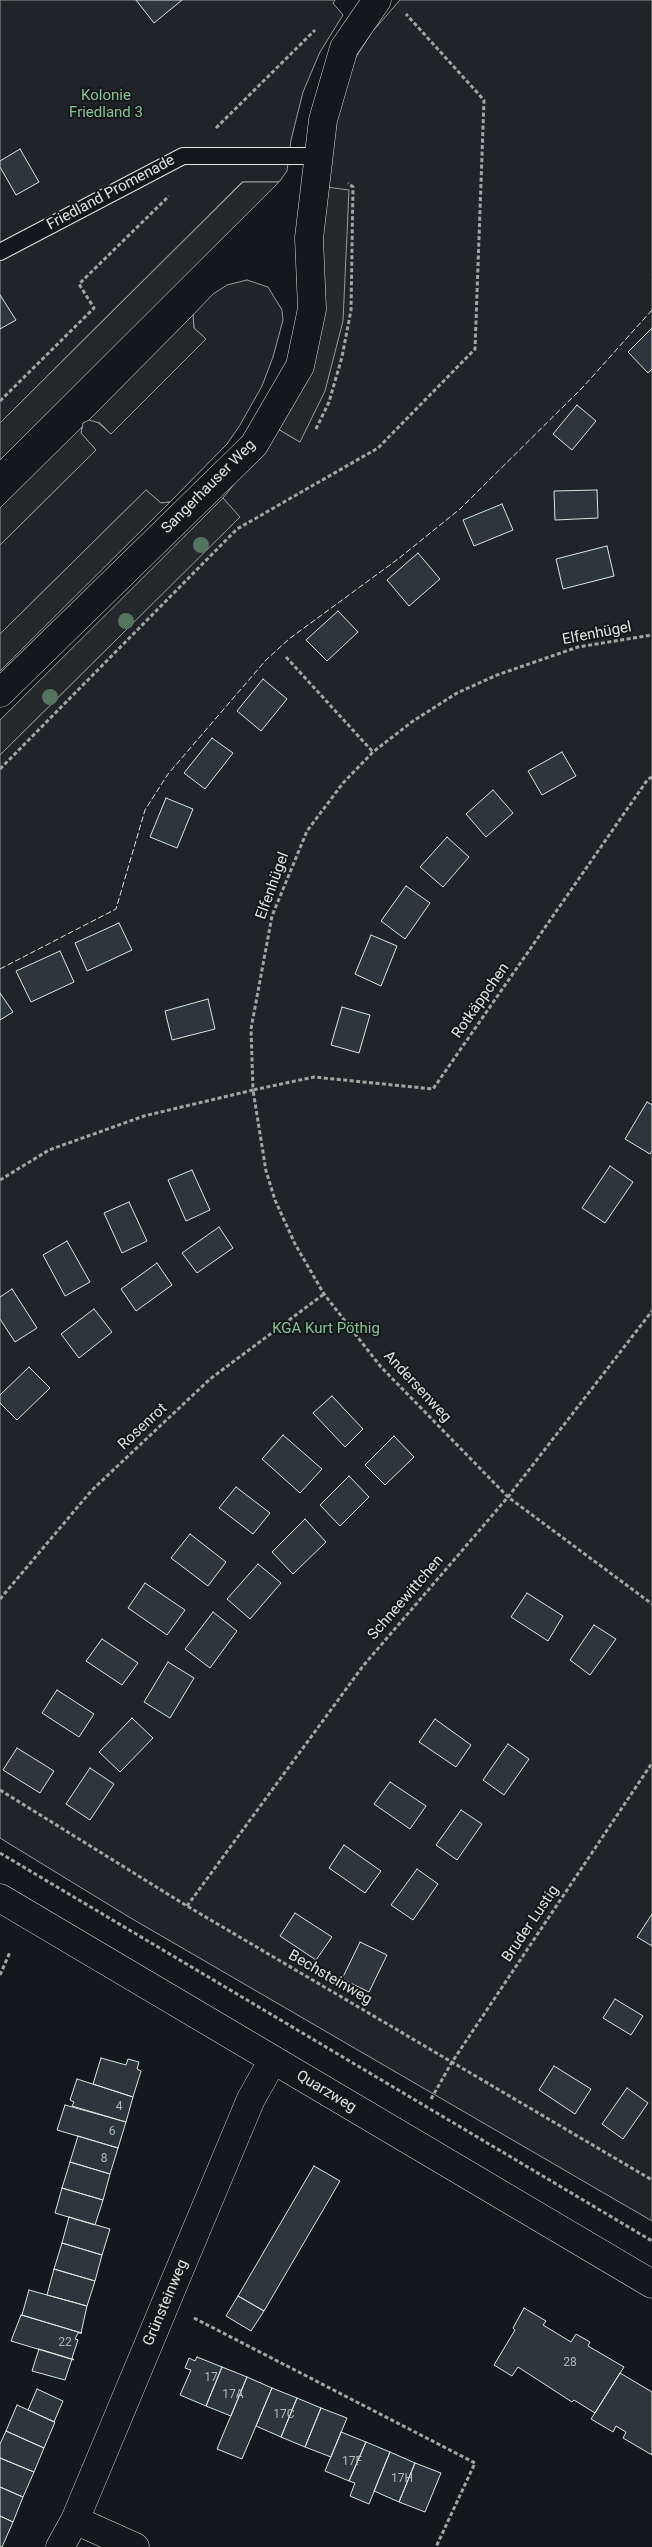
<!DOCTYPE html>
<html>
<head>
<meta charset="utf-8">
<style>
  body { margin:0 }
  canvas { display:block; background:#14181c }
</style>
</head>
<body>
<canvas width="652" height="2547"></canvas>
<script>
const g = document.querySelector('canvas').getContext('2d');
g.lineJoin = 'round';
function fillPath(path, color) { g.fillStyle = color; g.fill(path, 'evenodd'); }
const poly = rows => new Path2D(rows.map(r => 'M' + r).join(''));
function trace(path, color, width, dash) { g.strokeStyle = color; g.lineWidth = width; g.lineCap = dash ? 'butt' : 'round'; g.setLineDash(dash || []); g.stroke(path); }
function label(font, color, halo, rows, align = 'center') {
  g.font = font + ' Roboto,sans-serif'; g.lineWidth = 4; g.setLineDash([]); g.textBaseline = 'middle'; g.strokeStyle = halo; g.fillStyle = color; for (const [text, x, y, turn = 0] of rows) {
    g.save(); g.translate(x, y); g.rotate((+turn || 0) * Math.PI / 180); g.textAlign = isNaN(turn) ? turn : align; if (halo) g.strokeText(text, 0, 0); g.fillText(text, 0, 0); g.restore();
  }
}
const green = poly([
  [0,0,335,0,333,3,343,15,320,52,303,92,291,140,287,171,279,182,242,182,0,423,0,0],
  [400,0,652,0,652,2221,129,1917,0,1838,0,755,239,517,223,498,278,429,300,442,322,189,338,94,356,57,372,32,400,0],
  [247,280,268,287,282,310,283,320,273,357,262,386,240,425,227,444,170,502,161,503,146,490,0,634,0,545,96,450,81,433,83,423,89,420,95,420,111,434,206,339,194,328,193,315,213,294,227,285,247,280]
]);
fillPath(green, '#202428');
trace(green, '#939e99', 1);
const parking = poly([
  [243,182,279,182,0,460,0,423,243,182],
  [326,187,349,190,343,321,325,391,300,442,278,429,326,187],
  [193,315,194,328,206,339,111,434,100,423,89,420,193,315],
  [82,427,81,433,96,450,0,545,0,508,82,427],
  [146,490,161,503,170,502,0,671,0,634,146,490],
  [223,498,240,517,0,755,0,720,223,498]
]);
fillPath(parking, '#24282b');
trace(parking, '#939e99', 1);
const building = poly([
  [136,0,182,0,154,23,136,0],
  [20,149,39,182,16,195,0,167,0,161,20,149],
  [0,295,16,320,0,329,0,295],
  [652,328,652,369,648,373,628,352,652,328],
  [577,405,596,421,572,450,553,434,577,405],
  [597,490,598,518,555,520,554,491,597,490],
  [502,504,513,530,474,546,463,520,502,504],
  [607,546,614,576,563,589,556,559,607,546],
  [418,553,440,579,409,606,387,580,418,553],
  [338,611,358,632,327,661,306,640,338,611],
  [263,679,287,699,261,731,237,711,263,679],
  [212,738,233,753,205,789,184,773,212,738],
  [562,752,576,776,542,795,528,771,562,752],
  [493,790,513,813,486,837,466,814,493,790],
  [166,798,193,809,177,848,150,837,166,798],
  [447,837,469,857,443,887,420,867,447,837],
  [406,886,430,903,405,939,381,921,406,886],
  [119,923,132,950,87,971,75,943,119,923],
  [371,935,397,946,381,986,355,974,371,935],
  [60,951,74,982,31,1002,16,971,60,951],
  [0,993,13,1012,0,1020,0,993],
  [208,999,215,1029,172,1040,165,1011,208,999],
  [342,1007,370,1015,359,1053,331,1045,342,1007],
  [647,1102,652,1105,652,1151,650,1154,625,1139,647,1102],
  [610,1166,633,1182,605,1223,582,1208,610,1166],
  [192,1170,210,1210,186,1221,168,1180,192,1170],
  [129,1202,147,1241,122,1253,104,1213,129,1202],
  [219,1227,233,1248,197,1273,182,1253,219,1227],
  [67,1241,90,1282,65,1296,43,1255,67,1241],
  [157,1263,172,1285,136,1311,121,1289,157,1263],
  [12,1289,37,1328,15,1342,0,1319,0,1297,12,1289],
  [94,1309,112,1332,79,1358,61,1334,94,1309],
  [29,1367,50,1388,17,1420,0,1403,0,1395,29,1367],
  [332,1396,363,1429,345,1447,313,1413,332,1396],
  [283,1435,322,1469,300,1493,262,1459,283,1435],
  [394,1436,414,1457,385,1485,365,1465,394,1436],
  [349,1476,369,1497,340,1526,320,1505,349,1476],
  [236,1487,270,1513,253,1534,219,1508,236,1487],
  [305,1519,326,1542,293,1574,272,1552,305,1519],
  [190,1534,226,1562,208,1586,171,1558,190,1534],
  [258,1564,281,1583,250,1619,227,1599,258,1564],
  [145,1583,185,1610,167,1635,128,1608,145,1583],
  [527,1593,563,1616,548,1641,511,1617,527,1593],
  [213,1612,237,1631,210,1668,185,1649,213,1612],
  [594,1625,616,1639,590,1675,570,1660,594,1625],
  [102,1639,138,1663,122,1685,86,1661,102,1639],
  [168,1662,194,1678,170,1718,144,1702,168,1662],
  [57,1690,94,1714,79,1737,42,1713,57,1690],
  [132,1718,153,1738,120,1772,99,1752,132,1718],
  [435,1719,471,1745,456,1767,419,1742,435,1719],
  [508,1744,529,1759,504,1795,483,1780,508,1744],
  [17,1748,54,1771,40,1793,3,1770,17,1748],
  [90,1768,114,1784,90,1820,66,1804,90,1768],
  [390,1782,426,1806,410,1829,374,1804,390,1782],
  [461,1810,482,1824,457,1860,436,1845,461,1810],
  [344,1845,381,1871,365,1893,329,1868,344,1845],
  [417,1869,438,1884,413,1920,391,1905,417,1869],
  [295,1913,332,1937,316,1960,280,1936,295,1913],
  [652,1914,652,1946,637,1937,652,1914],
  [360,1942,387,1955,369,1992,342,1979,360,1942],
  [615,1999,643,2016,631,2035,603,2018,615,1999],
  [101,2058,126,2065,128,2059,139,2062,137,2069,141,2071,133,2097,93,2084,101,2058],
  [554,2066,591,2089,575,2114,539,2090,554,2066],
  [77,2079,133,2097,126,2122,72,2106,74,2102,70,2100,77,2079],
  [627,2088,648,2103,623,2139,602,2124,627,2088],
  [65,2105,126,2122,118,2148,57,2130,65,2105],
  [78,2136,118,2148,110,2174,70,2162,78,2136],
  [70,2162,110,2174,103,2200,62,2188,70,2162],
  [314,2166,340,2181,264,2311,238,2296,314,2166],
  [62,2188,103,2200,95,2225,55,2213,62,2188],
  [69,2217,110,2229,102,2255,62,2243,69,2217],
  [62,2243,102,2255,95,2281,54,2269,62,2243],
  [54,2269,95,2281,87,2306,47,2295,54,2269],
  [29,2290,87,2306,81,2333,22,2315,29,2290],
  [238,2296,264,2311,251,2331,226,2316,238,2296],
  [524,2308,546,2321,543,2325,571,2342,576,2334,590,2342,588,2346,624,2367,595,2413,574,2400,572,2402,518,2367,512,2376,494,2365,515,2330,513,2328,524,2308],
  [21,2315,82,2333,78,2333,75,2339,78,2340,72,2358,74,2360,11,2341,21,2315],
  [39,2349,72,2359,65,2380,32,2371,39,2349],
  [197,2357,222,2367,206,2406,180,2395,191,2370,185,2368,189,2358,195,2361,197,2357],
  [222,2367,247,2377,231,2416,206,2406,222,2367],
  [620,2373,652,2392,652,2455,623,2438,626,2432,616,2426,613,2432,591,2419,620,2373],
  [247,2377,272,2388,242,2459,217,2449,247,2377],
  [272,2388,297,2398,281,2437,256,2426,272,2388],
  [37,2389,63,2401,54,2422,28,2410,37,2389],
  [297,2398,321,2408,305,2447,281,2437,297,2398],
  [17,2405,55,2422,44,2448,6,2431,17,2405],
  [321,2408,347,2418,331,2457,305,2447,321,2408],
  [6,2431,44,2448,34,2472,0,2458,0,2444,6,2431],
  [341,2432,366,2442,349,2481,325,2471,341,2432],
  [366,2442,390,2452,369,2504,350,2496,355,2483,349,2481,366,2442],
  [390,2452,415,2463,399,2502,374,2491,390,2452],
  [0,2458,34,2472,23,2497,0,2487,0,2458],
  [415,2463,441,2473,425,2512,399,2502,415,2463],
  [0,2487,23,2497,13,2522,0,2516,0,2487],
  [0,2516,13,2522,2,2547,0,2546,0,2516]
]);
fillPath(building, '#2c363c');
trace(building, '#d8e6dc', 1);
const lane = poly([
  [0,252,183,156,318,156]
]);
const street = poly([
  [0,693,254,445,300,366,312,309,309,238,323,120,344,48,377,0],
  [75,2520,135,2547],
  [60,2547,75,2520,251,2099,273,2060]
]);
const secondary = poly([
  [0,1898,652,2284]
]);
trace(lane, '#d8e6dc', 18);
trace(street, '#d8e6dc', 29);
trace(secondary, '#d8e6dc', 29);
trace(poly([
  [216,128,315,30],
  [0,401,94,308,79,284,169,196],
  [316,429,329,402,342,357,351,310,353,187,348,183],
  [286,657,373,752],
  [0,769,237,529,378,448,475,349,484,100,406,14],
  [652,777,648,779,433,1089,314,1077,253,1090,266,1171,275,1200,295,1244,324,1294,381,1367,508,1497,652,1604],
  [0,1180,49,1150,144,1116,253,1090,251,1029,272,916,307,831,343,783,373,752,413,721,457,693,497,675,578,647,652,635],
  [0,1599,92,1490,210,1379,324,1294],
  [0,1790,187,1906,652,2180],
  [0,1853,652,2241],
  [187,1906,363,1666,508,1497,652,1311],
  [0,1975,10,1952],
  [431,2099,452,2062,652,1763],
  [194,2318,475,2463,436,2547]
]), '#9da8a2', 3, [4, 2.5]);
trace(lane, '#14181c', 16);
trace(street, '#14181c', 28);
trace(secondary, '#14181c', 28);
trace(poly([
  [0,969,116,909,145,810,168,774,266,660,289,639,398,559,460,509,583,387,652,310]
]), '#d8e6dc', 1, [6, 2.5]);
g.fillStyle = '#55745f';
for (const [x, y] of [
  [201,545],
  [126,621],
  [50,697]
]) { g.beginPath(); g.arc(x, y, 8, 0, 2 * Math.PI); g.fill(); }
label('12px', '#adbab4', null, [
  ["4",119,2107],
  ["6",112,2132],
  ["8",104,2159],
  ["22",65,2343],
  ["28",570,2363],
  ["17",211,2378],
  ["17A",233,2395],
  ["17C",284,2415],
  ["17F",352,2462],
  ["17H",402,2479]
]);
label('15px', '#8ac095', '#14181c', [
  ["Kolonie",106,96],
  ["Friedland 3",106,113],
  ["KGA Kurt Pöthig",326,1329]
]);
label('15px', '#d8e6dc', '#14181c', [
  ["Friedland Promenade",111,193,-28],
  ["Sangerhauser Weg",209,487,-45],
  ["Elfenhügel",597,634,-11],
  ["Elfenhügel",273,886,-70],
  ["Rotkäppchen",481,1001,-55],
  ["Andersenweg",417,1387,47],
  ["Rosenrot",143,1427,-43],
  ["Schneewittchen",406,1598,-49],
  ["Bruder Lustig",531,1924,-56],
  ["Bechsteinweg",330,1978,30],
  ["Quarzweg",326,2092,31],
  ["Grünsteinweg",166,2303,-67]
]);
</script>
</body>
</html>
